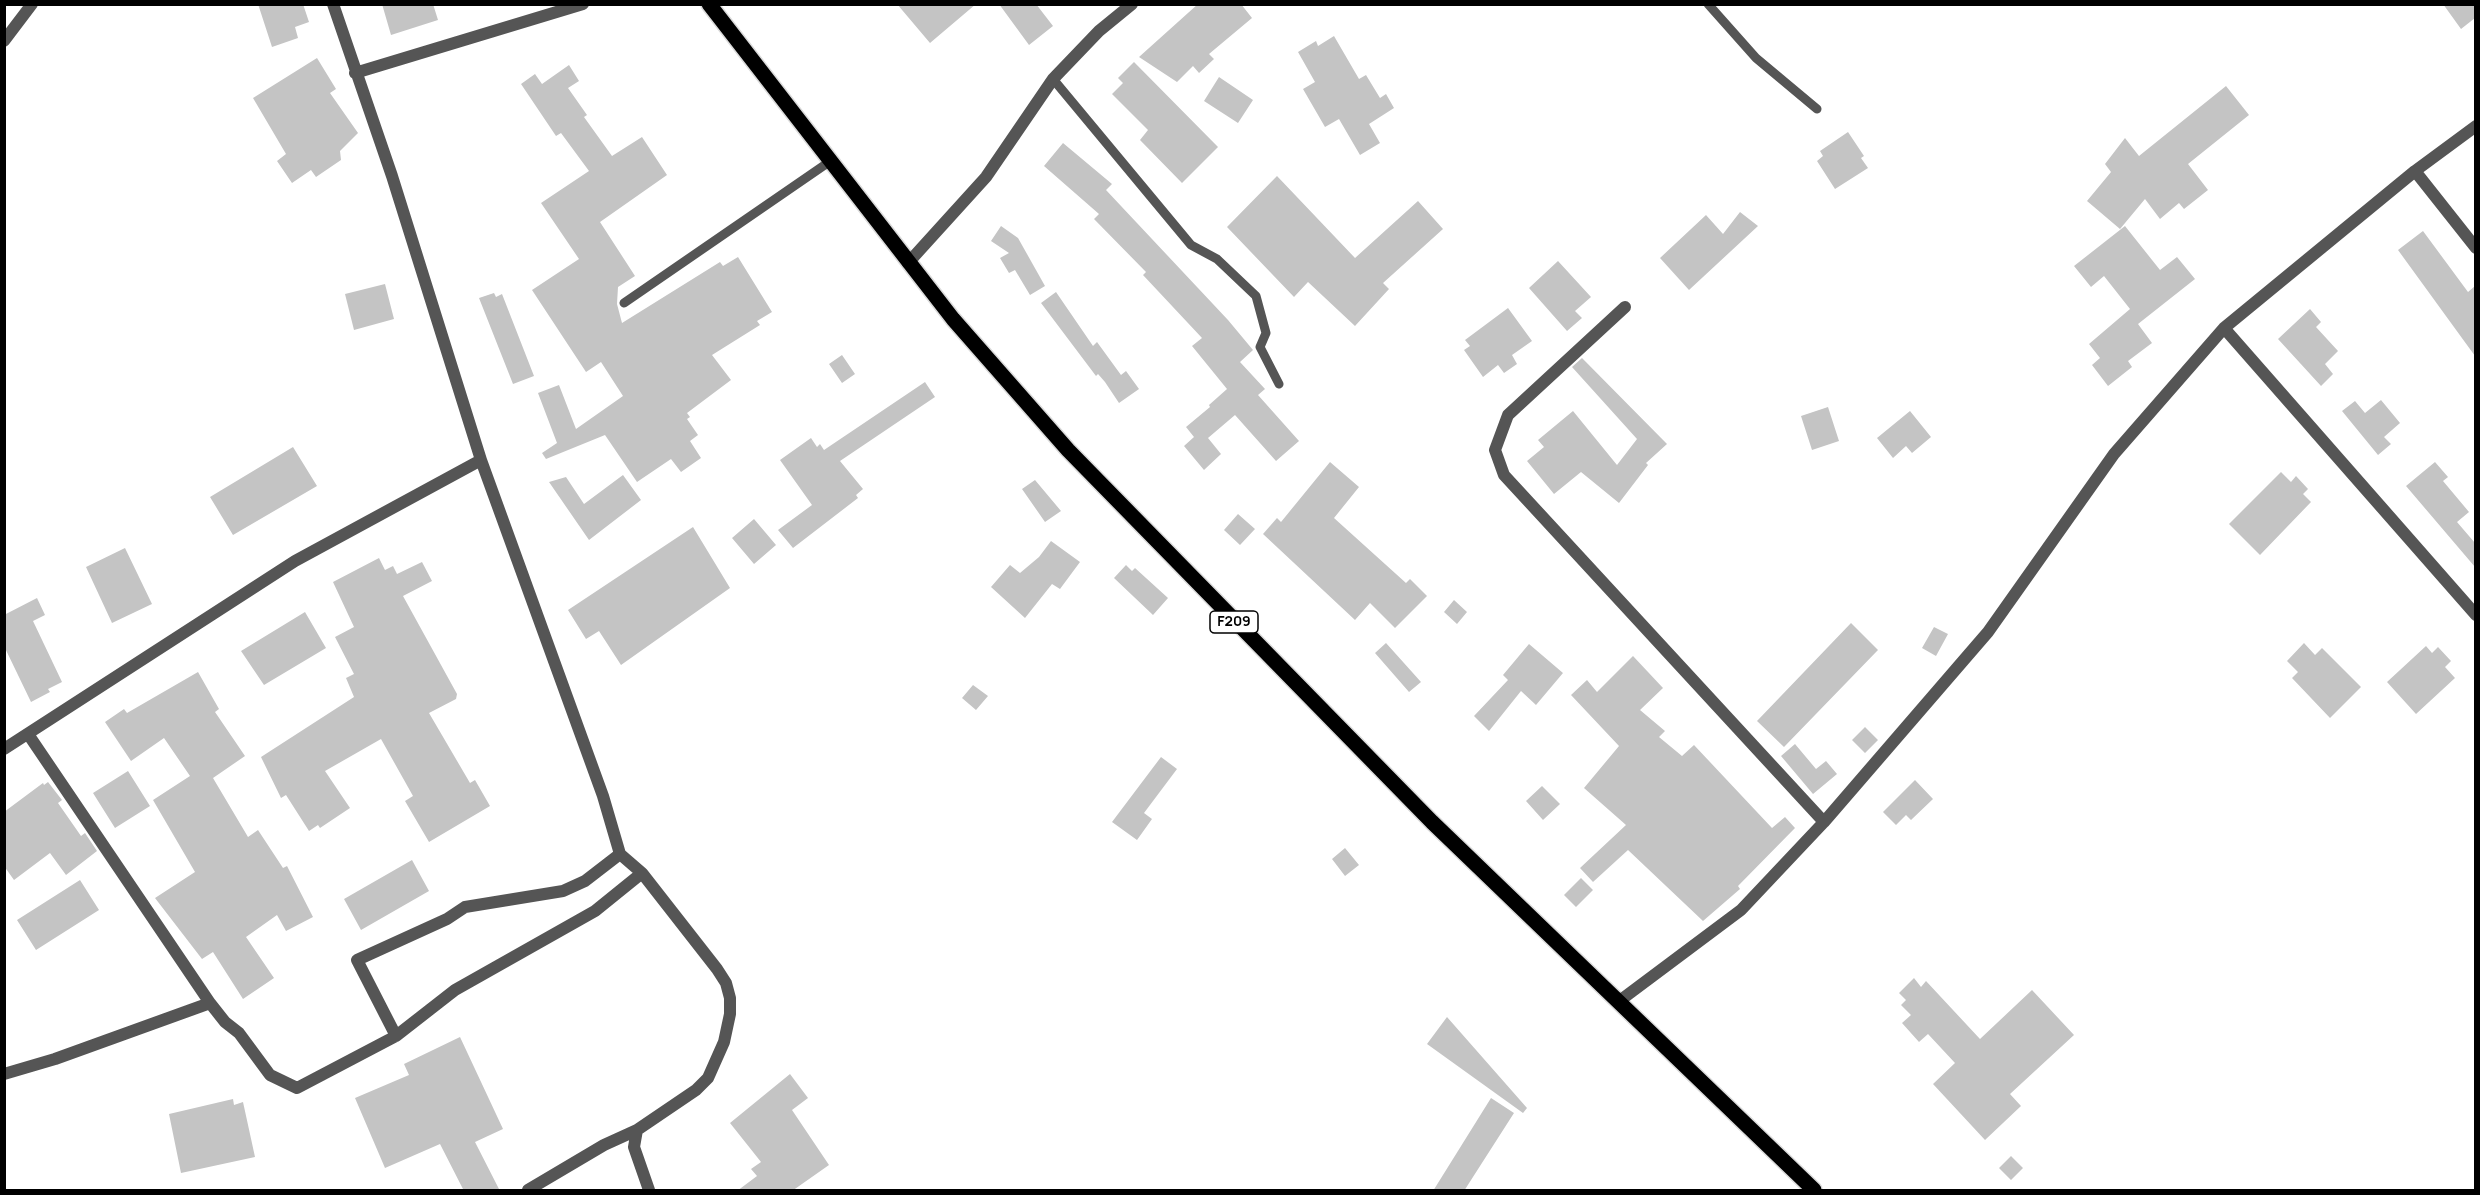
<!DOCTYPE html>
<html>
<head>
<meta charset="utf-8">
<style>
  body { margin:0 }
  #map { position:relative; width:2480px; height:1195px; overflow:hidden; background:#fff; font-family:Manrope,sans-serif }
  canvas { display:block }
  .frame { position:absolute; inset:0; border:6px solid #000; pointer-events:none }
</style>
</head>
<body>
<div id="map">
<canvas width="2480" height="1195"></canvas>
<div class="frame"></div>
</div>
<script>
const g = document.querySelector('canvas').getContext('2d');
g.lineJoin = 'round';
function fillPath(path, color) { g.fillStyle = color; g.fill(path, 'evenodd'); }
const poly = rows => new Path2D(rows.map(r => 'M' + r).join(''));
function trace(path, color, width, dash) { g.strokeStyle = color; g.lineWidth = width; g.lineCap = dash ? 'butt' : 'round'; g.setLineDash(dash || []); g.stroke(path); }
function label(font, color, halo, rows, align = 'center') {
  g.font = font + ' Manrope,sans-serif'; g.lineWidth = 4.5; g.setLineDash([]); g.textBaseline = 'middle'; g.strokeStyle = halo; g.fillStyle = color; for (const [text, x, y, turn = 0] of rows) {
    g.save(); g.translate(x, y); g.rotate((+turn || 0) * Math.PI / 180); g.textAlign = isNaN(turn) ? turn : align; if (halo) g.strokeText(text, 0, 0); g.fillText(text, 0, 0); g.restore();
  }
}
fillPath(poly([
  [258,4,303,4,309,22,295,27,298,38,272,47],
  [382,4,433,4,438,20,391,35],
  [897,4,976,4,930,43],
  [999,4,1036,4,1053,26,1029,45],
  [1198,4,1241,4,1252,18,1209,54,1214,59,1199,73,1193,66,1177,82,1139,57],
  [2443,4,2475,4,2475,18,2461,29],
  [1334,36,1359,79,1366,75,1380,98,1386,94,1394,108,1369,124,1380,143,1360,155,1339,119,1325,127,1303,89,1315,82,1298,52,1316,41,1318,46],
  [317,58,336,89,330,93,358,133,340,151,341,160,316,177,311,170,292,183,277,161,286,154,253,98],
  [1134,62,1218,147,1182,183,1140,140,1148,130,1112,94,1123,83,1118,78],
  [569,65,579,81,568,88,587,115,584,117,612,156,642,137,667,175,600,222,635,276,618,287,617,304,622,323,720,262,723,266,738,257,772,312,757,321,760,325,712,355,731,380,687,413,690,417,687,419,698,435,690,441,701,458,681,472,671,459,637,482,605,435,546,459,542,453,557,443,538,393,559,385,576,429,623,396,601,362,586,372,532,290,579,259,541,203,589,171,561,133,556,136,521,84,535,74,542,84],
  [1219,77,1253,100,1238,123,1204,101],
  [2226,86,2249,115,2188,164,2208,190,2184,209,2179,203,2160,219,2145,199,2120,229,2087,201,2111,172,2105,164,2125,138,2139,156],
  [1848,132,1864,156,1861,158,1868,168,1835,189,1817,161,1823,156,1820,151],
  [1063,143,1112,184,1106,190,1228,320,1253,350,1240,362,1265,389,1258,395,1299,441,1276,461,1235,415,1208,438,1221,454,1204,470,1184,446,1194,437,1186,427,1210,407,1209,405,1227,389,1192,346,1202,338,1143,275,1146,272,1094,219,1099,214,1044,166],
  [1277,176,1355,258,1418,201,1443,229,1383,283,1389,289,1355,326,1308,282,1294,297,1227,227],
  [1740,212,1758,226,1689,290,1660,258,1706,215,1723,234],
  [1001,226,1018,238,1045,286,1030,295,1015,270,1009,273,1000,258,1009,253,991,241],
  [2125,226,2160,270,2177,257,2195,279,2138,324,2152,343,2128,361,2132,367,2108,386,2092,365,2100,358,2089,344,2130,309,2104,276,2091,287,2074,266],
  [2423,231,2468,292,2475,286,2475,356,2398,250],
  [1558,261,1591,297,1575,311,1582,318,1567,331,1529,288],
  [385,284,394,319,354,330,345,294],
  [1056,292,1093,346,1097,342,1121,375,1126,371,1139,389,1119,403,1105,382,1098,374,1096,376,1041,303],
  [494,293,496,297,502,294,534,376,513,384,479,298],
  [1508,308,1532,341,1512,355,1517,364,1504,373,1498,365,1483,377,1464,350,1470,346,1465,340],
  [2310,309,2321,322,2316,327,2338,351,2325,364,2333,374,2321,386,2278,339],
  [842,355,855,374,842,383,829,364],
  [1582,358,1667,444,1646,463,1648,465,1619,503,1581,472,1554,494,1527,461,1544,447,1538,440,1573,411,1617,465,1637,439,1572,367],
  [925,382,935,397,840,461,863,489,856,495,858,498,793,548,778,530,812,505,780,460,811,438,817,447,820,444,824,450],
  [2381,400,2400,423,2384,437,2391,444,2378,455,2342,411,2355,401,2365,413],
  [1828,407,1839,441,1812,450,1801,416],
  [1910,411,1931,437,1912,453,1906,446,1893,458,1877,438],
  [293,447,317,486,233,535,210,497],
  [1330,462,1359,487,1334,518,1406,583,1410,579,1427,596,1395,628,1370,603,1355,620,1263,534,1277,518,1281,522],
  [2435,462,2448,477,2443,481,2469,512,2457,522,2475,543,2475,567,2406,486],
  [2281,472,2291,482,2296,476,2308,489,2303,494,2311,502,2260,555,2229,524],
  [623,475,641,500,589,540,549,482,566,477,584,504],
  [1035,480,1061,511,1045,522,1022,489],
  [1238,514,1255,529,1240,545,1224,530],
  [754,519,776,545,754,564,732,538],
  [693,527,730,588,621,665,599,631,586,639,568,610],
  [1051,541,1080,562,1060,589,1052,584,1025,618,991,587,1010,565,1020,573,1039,557],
  [125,548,152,604,112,623,86,567],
  [379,558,385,570,393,566,397,574,422,562,432,581,403,596,457,694,456,699,429,713,470,783,475,780,490,806,429,842,405,801,413,796,381,739,325,771,350,808,320,828,318,825,309,831,286,795,281,798,261,757,354,697,346,678,354,674,335,637,354,627,333,582],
  [1126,565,1132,571,1135,568,1168,598,1153,615,1114,578],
  [37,598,45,615,33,621,62,682,48,689,50,692,31,702,4,646,4,615],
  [1454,600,1467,612,1457,624,1444,612],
  [305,612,326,648,264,685,241,651],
  [1851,623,1878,650,1784,747,1757,721],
  [1934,627,1948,634,1936,656,1922,648],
  [1386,643,1421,682,1409,692,1375,653],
  [2304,643,2315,655,2322,648,2361,687,2330,718,2292,678,2298,672,2287,661],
  [1529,644,1563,673,1536,705,1521,691,1489,731,1474,716,1508,680,1503,675],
  [2426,646,2432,653,2438,647,2451,661,2445,667,2455,678,2416,714,2387,682],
  [1633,656,1663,688,1640,710,1665,731,1659,737,1682,756,1694,745,1772,828,1785,817,1795,828,1738,886,1740,889,1703,921,1628,850,1593,882,1580,868,1626,825,1584,788,1619,746,1571,695,1587,680,1597,692],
  [198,672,219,709,215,712,245,756,213,778,248,837,258,830,283,868,287,866,313,917,286,931,277,915,246,937,274,978,243,999,213,952,202,959,155,898,195,872,153,800,190,776,164,738,131,761,105,722,124,709,127,713],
  [973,685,988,696,976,710,962,698],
  [1865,727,1878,740,1865,753,1852,740],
  [1795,744,1816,769,1826,761,1837,774,1813,794,1781,756],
  [1161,757,1177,769,1144,813,1152,819,1137,840,1112,822],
  [128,771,150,806,115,828,93,793],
  [1915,780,1933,799,1911,820,1906,815,1896,825,1883,812],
  [48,782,62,800,58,803,81,836,85,833,97,851,66,875,50,853,14,880,4,866,4,812,43,783,44,785],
  [1542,786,1560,804,1543,820,1526,801],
  [1345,848,1359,865,1345,876,1332,859],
  [412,860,429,891,361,930,344,899],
  [1581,878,1593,890,1576,907,1564,895],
  [80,880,99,910,36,950,17,920],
  [1914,978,1921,987,1926,981,1980,1039,2032,990,2074,1035,2010,1094,2021,1106,1985,1140,1933,1084,1955,1063,1928,1034,1919,1042,1902,1023,1911,1015,1901,1005,1906,1000,1899,993],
  [1447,1017,1527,1108,1523,1113,1427,1044],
  [460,1037,503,1129,475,1142,500,1191,464,1191,440,1144,385,1168,355,1098,409,1075,404,1064],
  [790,1074,808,1098,792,1110,829,1165,792,1191,737,1191,757,1176,751,1169,761,1162,730,1123],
  [1491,1098,1514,1113,1464,1191,1433,1191],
  [233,1099,234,1105,243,1102,255,1157,181,1173,169,1114],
  [2011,1156,2023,1168,2011,1180,1999,1168]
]), '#c4c4c4');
const primary = poly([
  [709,4,953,319,1068,450,1432,822,1814,1190]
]);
trace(primary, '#dbdbdb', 18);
trace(poly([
  [1708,4,1756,58,1817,109],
  [1053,79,1191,245,1217,259,1256,296,1266,333,1260,347,1279,384],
  [624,303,829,162]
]), '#555', 9);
trace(poly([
  [333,4,392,176,481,460,603,796,620,854,642,873,717,969,726,983,730,998,730,1014,724,1042,708,1078,696,1090,637,1130,634,1147,649,1190],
  [4,41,32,4],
  [355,73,583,4],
  [2415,171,2476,248],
  [908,263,986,177,1053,79,1099,31,1132,4],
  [1625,307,1508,415,1495,450,1504,475,1824,822],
  [2224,328,2476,615],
  [28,734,210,1003],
  [4,749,295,561,481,460],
  [1618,1002,1741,910,1824,822,1988,632,2114,454,2224,328,2415,171,2476,126],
  [396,1036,455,990,595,911,642,873],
  [4,1074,55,1059,210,1003,225,1022,239,1033,270,1075,297,1088,396,1036,357,960,447,919,465,907,563,891,585,881,620,854],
  [528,1190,604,1145,637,1130]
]), '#555', 12);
trace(primary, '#000', 15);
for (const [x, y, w] of [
  [1234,622,48]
]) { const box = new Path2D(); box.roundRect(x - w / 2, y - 11, w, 22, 4.5); g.fillStyle = '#fff'; g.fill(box); trace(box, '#000', 1.5); }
label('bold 14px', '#000', null, [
  ["F209",1234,622]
]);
</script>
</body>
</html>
